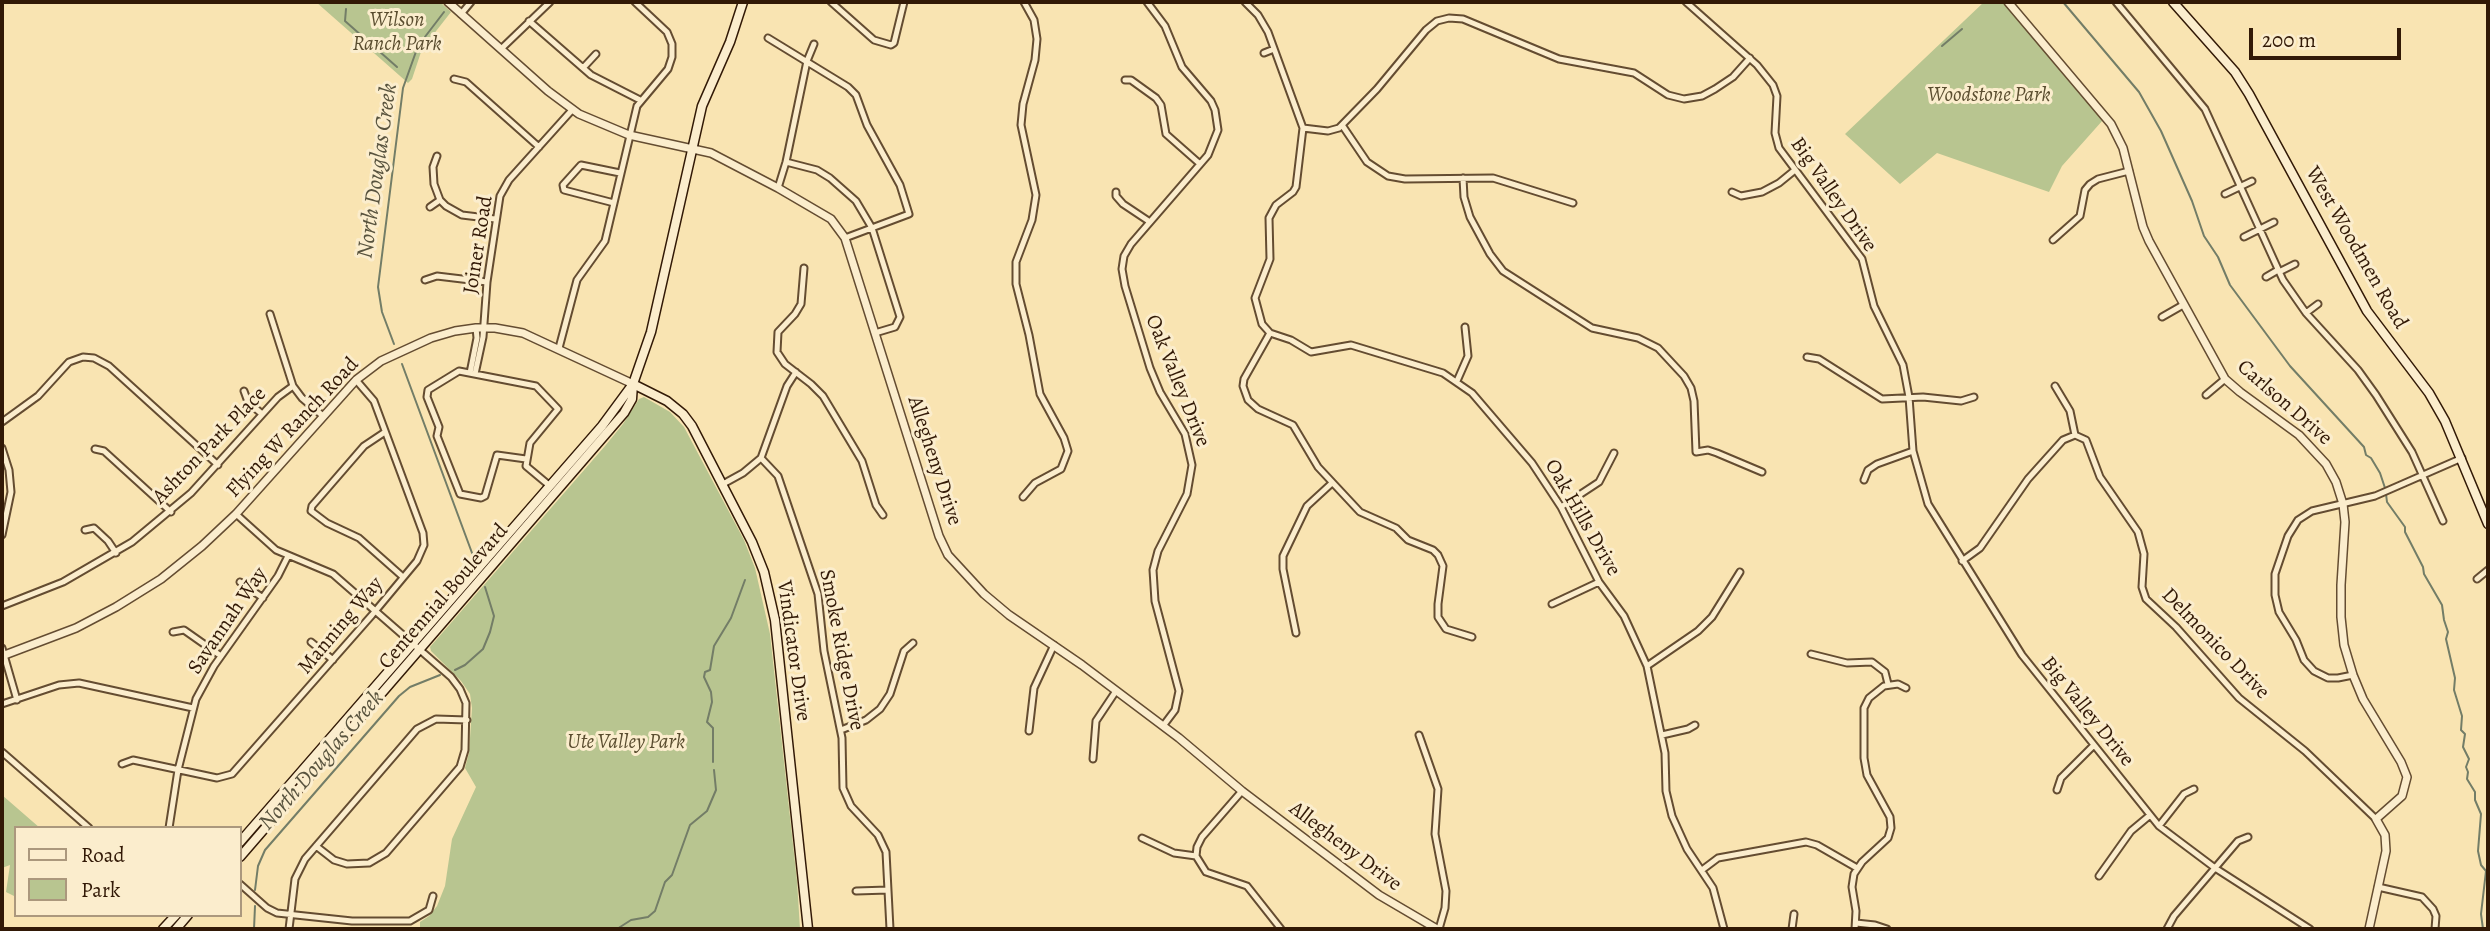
<!DOCTYPE html>
<html>
<head>
<meta charset="utf-8">
<style>
  body { margin:0 }
  #map { position:relative; width:2490px; height:931px; overflow:hidden; background:#f9e4b2; font-family:Alegreya,serif }
  canvas { display:block }
  .frame { position:absolute; inset:0; border:4px solid #321906; pointer-events:none }
  .legend { position:absolute; left:14px; top:826px; width:228px; height:91px; box-sizing:border-box; background:#fbedcd; border:2px solid #ab987d; margin:0; padding:9px 12px; list-style:none; font-size:21px; color:#321906 }
  .legend li { display:flex; align-items:center; gap:14px; height:35px }
  .legend b { width:35px; border:2px solid #ab987d }
  .scale { position:absolute; left:2249px; top:28px; width:152px; height:32px; box-sizing:border-box; border:4px solid #321906; border-top:0; padding-left:9px; font-size:21px; line-height:24px; white-space:nowrap; color:#321906; -webkit-text-stroke:5px #fbedcd; paint-order:stroke }
</style>
</head>
<body>
<div id="map">
<canvas width="2490" height="931"></canvas>
<div class="frame"></div>
<ul class="legend">
<li><b style="height:9px;background:#fbedcd"></b>Road</li>
<li><b style="height:19px;background:#b8c590"></b>Park</li>
</ul>
<div class="scale">200 m</div>
</div>
<script>
const g = document.querySelector('canvas').getContext('2d');
g.lineJoin = 'round';
function fillPath(path, color) { g.fillStyle = color; g.fill(path, 'evenodd'); }
const poly = rows => new Path2D(rows.map(r => 'M' + r).join(''));
function trace(path, color, width, dash) { g.strokeStyle = color; g.lineWidth = width; g.lineCap = dash ? 'butt' : 'round'; g.setLineDash(dash || []); g.stroke(path); }
function label(font, color, halo, rows, align = 'center') {
  g.font = font + ' Alegreya,serif'; g.lineWidth = 6; g.setLineDash([]); g.textBaseline = 'middle'; g.strokeStyle = halo; g.fillStyle = color; for (const [text, x, y, turn = 0] of rows) {
    g.save(); g.translate(x, y); g.rotate((+turn || 0) * Math.PI / 180); g.textAlign = isNaN(turn) ? turn : align; if (halo) g.strokeText(text, 0, 0); g.fillText(text, 0, 0); g.restore();
  }
}
fillPath(poly([
  [316,2,440,2,451,12,422,49,412,79,408,83],
  [1984,2,2003,2,2103,120,2062,166,2049,192,1937,153,1900,184,1845,134],
  [644,397,670,412,684,427,744,540,755,568,770,634,797,881,800,929,420,929,420,922,429,916,437,906,445,886,452,839,476,787,465,768,469,753,472,708,470,694,461,681,431,651,430,647,605,446,623,424,639,399],
  [2,795,40,828,16,828,16,897,6,892,10,865,2,868]
]), '#b8c590');
trace(poly([
  [2063,2,2139,92,2161,131,2192,201,2204,236,2218,257,2230,285,2290,366,2364,447,2366,455,2371,458,2380,473,2385,488],
  [346,9,345,21,397,67],
  [1942,46,1962,29],
  [394,344,382,312,378,287,403,88,418,46,444,12],
  [402,364,475,561],
  [2386,494,2387,502,2405,527,2405,532,2423,567,2424,574,2442,605,2444,620,2448,632,2446,639,2455,678,2454,690,2462,716,2461,730,2465,734,2463,747,2469,759,2466,767,2468,772,2467,779,2475,792,2475,800,2481,814,2478,851,2481,865,2486,871,2481,914,2483,929],
  [455,670,465,665,483,649,490,632,494,616,485,587],
  [713,762,713,728,707,722,712,702,711,692,704,677,705,672,710,670,714,646,731,618,745,580],
  [255,890,258,866,265,850,399,696,410,687,440,675],
  [254,929,255,906],
  [617,929,631,920,648,917,655,911,665,882,672,875,690,825,707,811,716,790,714,770]
]), '#737d67', 2);
const minor = poly([
  [831,2,874,40,891,45,894,43,904,2],
  [1147,2,1165,26,1182,67,1211,101,1215,110,1218,130,1208,155,1131,244,1124,256,1122,269,1125,286,1150,368,1160,392,1185,434,1192,465,1187,494,1158,551,1153,570,1155,601,1179,691,1175,710,1163,726],
  [1245,2,1258,15,1268,32,1303,128,1296,187,1293,192,1276,205,1269,218,1270,259,1255,298,1262,324,1270,333,1291,340,1311,352,1351,345,1443,373,1472,393,1532,463,1561,507,1599,582,1624,616,1647,666,1665,753,1666,791,1672,816,1687,849,1713,888,1724,929],
  [1686,2,1757,65,1773,85,1777,96,1775,133,1779,148,1862,259,1874,306,1903,365,1909,397,1913,451,1928,504,2022,655,2159,826,2215,868,2310,929],
  [2116,2,2205,109,2283,280,2306,313,2358,370,2376,395,2412,452,2443,521],
  [461,14,471,2],
  [529,21,591,75,640,100],
  [768,38,848,87,856,95,867,125,900,185,909,214,845,238],
  [501,49,550,2],
  [1264,53,1274,49],
  [583,68,596,54],
  [454,79,466,82,539,147],
  [1125,80,1131,80,1156,98,1161,105,1166,134,1200,164],
  [1342,125,1367,162,1388,176,1405,179,1493,178,1573,203],
  [1303,128,1328,131,1339,128,1377,89,1426,30,1437,21,1449,18,1463,19,1559,59,1634,73,1668,95,1684,99,1702,96,1715,89,1733,77,1750,58],
  [437,156,433,167,434,184,440,200,446,206,462,215,495,219],
  [786,162,817,170,830,178,856,201,872,228,900,317,895,327,875,333],
  [1463,178,1464,197,1470,217,1490,254,1503,271,1592,328,1638,338,1658,348,1684,376,1691,388,1694,401,1696,452,1708,450,1717,453,1762,472],
  [778,188,786,162,807,61,814,44],
  [1116,192,1116,196,1123,204,1150,222],
  [1732,192,1741,196,1762,192,1779,183,1795,170],
  [2225,194,2252,181],
  [614,203,564,190,563,185,581,165,620,173],
  [430,207,440,200],
  [2244,237,2274,222],
  [2053,240,2080,216,2085,190,2090,184,2098,179,2129,171],
  [804,268,801,304,795,314,778,332,777,352,785,364,811,384,823,396,862,461,876,505,883,515],
  [2279,272,2295,264],
  [2266,277,2278,270],
  [425,280,437,276,487,282],
  [2306,313,2318,304],
  [270,314,293,386,302,398,323,416],
  [2162,317,2183,305],
  [1270,333,1244,379,1243,386,1248,400,1258,409,1293,425,1318,467,1360,512,1396,528,1408,540,1433,550,1438,555,1443,566,1438,604,1438,617,1446,629,1472,637],
  [559,348,577,280,605,241,637,106,668,69,672,57,672,44,667,32,635,2],
  [1807,357,1819,359,1882,399,1923,397,1961,401,1974,397],
  [470,373,477,338,476,328],
  [475,374,483,337,487,282,500,196,509,180,572,110],
  [1457,381,1468,356,1465,327],
  [2055,386,2070,411,2075,435,2086,440,2100,477,2138,532,2144,554,2142,587,2146,599,2176,627,2239,698,2305,751,2376,819],
  [244,391,248,402,262,414],
  [2206,395,2225,379],
  [2,422,38,396,69,362,83,357,94,358,109,366,218,465],
  [385,432,364,446,312,506,311,511,327,523,359,538,403,577],
  [2,448,9,470,11,492,2,535],
  [95,449,104,451,171,512],
  [761,458,778,476,818,594,824,651,842,738,843,788,851,806,878,835,886,852,890,929],
  [526,459,497,455,485,496,481,498,460,494,437,436,439,427,427,397,428,390,459,371,536,386,558,409,530,443,526,466,550,486],
  [1864,480,1868,470,1877,464,1913,451],
  [723,484,743,473,761,458,787,386,796,372],
  [1023,497,1035,483,1061,469,1068,451,1064,438,1040,394,1029,335,1016,284,1016,262,1032,220,1036,195,1021,125,1023,104,1035,60,1037,39,1034,20,1024,2],
  [1561,507,1599,482,1614,453],
  [236,514,276,550,333,574,451,677,460,689,466,703,465,750,460,767,386,853,369,863,347,864,334,860,316,846],
  [85,530,94,528,108,541,116,553],
  [1962,561,1980,548,2028,479,2063,440,2075,435],
  [2477,579,2488,570],
  [240,582,263,598],
  [1552,604,1599,582],
  [2,606,63,582,132,542,191,493,278,397,293,386],
  [173,632,184,630,221,656],
  [1296,633,1283,569,1283,556,1307,506,1332,483],
  [311,642,333,660],
  [2,648,17,700],
  [1811,654,1847,663,1872,662,1885,672,1888,684],
  [1647,666,1698,631,1712,617,1740,572],
  [2353,675,2338,678,2328,678,2314,671,2304,660,2296,640,2279,612,2275,595,2275,574,2288,536,2298,520,2312,511,2375,496,2462,458],
  [2,704,59,685,79,683,193,708],
  [841,730,866,720,880,709,890,694,904,651,913,643],
  [1029,731,1034,688,1054,645],
  [1419,735,1438,789,1435,834,1446,891,1445,908,1439,929],
  [1662,735,1688,729,1695,725],
  [2,752,89,828],
  [1093,759,1096,721,1116,691],
  [122,764,133,760,217,778,232,774,372,615,417,561,424,545,423,533,374,401,356,380],
  [2057,790,2061,778,2094,745],
  [2159,826,2184,794,2194,789],
  [169,828,178,770,196,699,214,666,278,576,288,556],
  [1142,838,1174,853,1196,856],
  [1196,856,1206,872,1247,886,1281,929],
  [1196,856,1197,847,1202,837,1242,791],
  [1702,870,1718,858,1806,842,1817,845,1857,868],
  [2099,876,2131,831,2149,816],
  [240,884,267,908,277,913,352,921,410,921,429,910,433,896],
  [2378,887,2422,897,2433,909,2436,916,2435,929],
  [856,891,888,890],
  [1856,923,1875,925,1887,929],
  [289,929,295,879,305,859,417,729,436,719,467,720],
  [1792,929,1794,914],
  [1855,929,1856,911,1852,887,1854,874,1862,862,1888,838,1891,828,1890,817,1867,775,1864,758,1864,708,1869,698,1884,686,1898,684,1906,688],
  [2167,929,2174,916,2238,841,2248,837]
]);
const tertiary = poly([
  [448,2,548,91,579,114,629,135,711,153,778,188,831,219,845,238,939,536,948,555,984,594,1009,615,1082,665,1179,738,1242,791,1379,895,1437,929],
  [2008,2,2111,124,2123,148,2143,227,2149,241,2225,379,2240,392,2299,435,2326,464,2336,482,2343,504,2345,522,2341,585,2341,617,2344,645,2353,675,2363,699,2401,762,2407,777,2402,796,2376,819,2385,835,2386,851,2369,929],
  [2,656,76,628,116,607,161,579,202,546,236,514,356,380,381,361,431,338,455,331,476,328,495,328,523,333,633,384]
]);
const secondary = poly([
  [2173,2,2235,72,2249,94,2367,311,2429,393,2445,421,2488,524],
  [633,384,667,401,683,414,692,426,752,542,764,572,775,620,808,929],
  [240,842,602,426,633,384],
  [240,857,624,413,632,399,633,384,651,332,702,106,730,42,743,2],
  [163,929,176,915],
  [176,929,188,915]
]);
trace(minor, '#644c31', 9);
trace(tertiary, '#644c31', 10);
trace(secondary, '#321906', 11);
trace(minor, '#fbedcd', 5);
trace(tertiary, '#fbedcd', 7);
trace(secondary, '#fbedcd', 8);
label('italic 21px', '#5a4d2f', '#fbedcd', [
  ["Wilson",397,21],
  ["Ranch Park",397,45],
  ["Woodstone Park",1989,96],
  ["Ute Valley Park",626,743]
]);
label('21px', '#321906', '#fbedcd', [
  ["Big Valley Drive",1833,195,55],
  ["Joiner Road",479,245,-81],
  ["West Woodmen Road",2356,248,60],
  ["Oak Valley Drive",1177,381,68],
  ["Carlson Drive",2284,403,41],
  ["Flying W Ranch Road",293,428,-47],
  ["Ashton Park Place",210,446,-46],
  ["Allegheny Drive",934,461,72],
  ["Oak Hills Drive",1582,518,60],
  ["Centennial Boulevard",444,597,-49],
  ["Savannah Way",228,621,-56],
  ["Manning Way",341,626,-50],
  ["Delmonico Drive",2215,644,46],
  ["Smoke Ridge Drive",841,650,79],
  ["Vindicator Drive",793,651,82],
  ["Big Valley Drive",2087,712,51],
  ["Allegheny Drive",1345,847,37]
]);
label('italic 23px', '#58533e', '#fbedcd', [
  ["North Douglas Creek",378,171,-82],
  ["North Douglas Creek",322,761,-49]
]);
</script>
</body>
</html>
